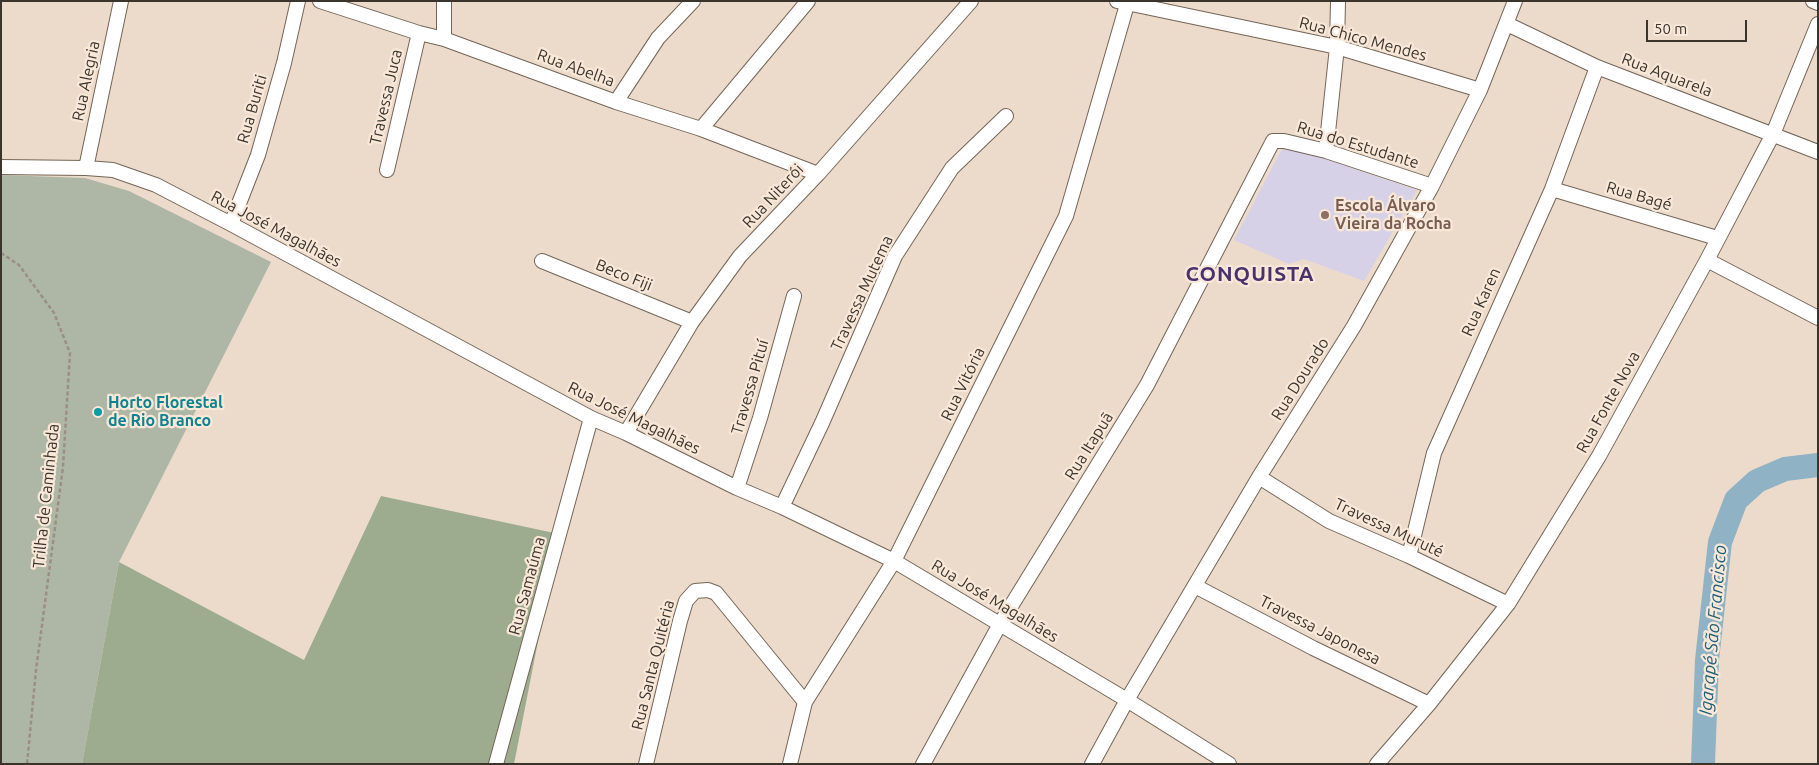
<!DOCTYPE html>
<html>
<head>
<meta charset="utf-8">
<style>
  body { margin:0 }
  #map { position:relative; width:1819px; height:765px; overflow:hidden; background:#ecdbcb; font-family:Ubuntu,sans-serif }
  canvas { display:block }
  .frame { position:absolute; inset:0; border:2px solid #3a342d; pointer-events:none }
  .scale { position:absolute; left:1646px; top:20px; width:101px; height:22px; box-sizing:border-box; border:2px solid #3a342d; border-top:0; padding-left:6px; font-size:15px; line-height:18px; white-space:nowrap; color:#3a342d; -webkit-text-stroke:4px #f9e8d8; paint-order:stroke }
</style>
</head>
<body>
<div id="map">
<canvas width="1819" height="765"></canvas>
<div class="frame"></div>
<div class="scale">50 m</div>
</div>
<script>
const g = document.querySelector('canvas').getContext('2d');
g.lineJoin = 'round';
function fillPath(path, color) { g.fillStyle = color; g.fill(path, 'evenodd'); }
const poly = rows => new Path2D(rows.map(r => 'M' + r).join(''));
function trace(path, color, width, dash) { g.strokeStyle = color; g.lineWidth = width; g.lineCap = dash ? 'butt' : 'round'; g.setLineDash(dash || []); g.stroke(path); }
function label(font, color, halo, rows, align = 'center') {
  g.font = font + ' Ubuntu,sans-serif'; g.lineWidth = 4.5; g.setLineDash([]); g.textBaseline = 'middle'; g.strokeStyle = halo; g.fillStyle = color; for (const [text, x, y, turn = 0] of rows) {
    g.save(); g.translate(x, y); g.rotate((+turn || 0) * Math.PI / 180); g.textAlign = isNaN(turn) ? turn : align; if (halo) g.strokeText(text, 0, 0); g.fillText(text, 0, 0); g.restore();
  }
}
fillPath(poly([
  [1284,145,1417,190,1364,281,1304,259,1289,264,1234,240]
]), '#d6d1e7');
fillPath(poly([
  [1,175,85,178,129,191,271,262,119,562,82,764,1,764]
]), '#aeb7a5');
fillPath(poly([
  [381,496,559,534,514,764,82,764,119,562,304,660]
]), '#9dac8e');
trace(poly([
  [1703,764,1707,660,1720,542,1736,500,1757,481,1785,469,1818,465]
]), '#8fb3c4', 24);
const street = poly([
  [320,1,419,33,444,39,616,102,701,129,818,174],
  [1117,1,1337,47,1480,90],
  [1813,1,1818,3],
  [1507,24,1597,67,1818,152],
  [444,39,444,1],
  [616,102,658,38,693,1],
  [701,129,808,1],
  [1326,151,1337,47,1338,1],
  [1,167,86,168,113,170,156,185,231,224,591,418,626,433,737,488,782,507,894,561,1127,700,1229,764],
  [86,168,121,1],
  [387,170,419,33],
  [1552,189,1717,238],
  [231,224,258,155,284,63,298,1],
  [1707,260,1818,318],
  [542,261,692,322],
  [626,433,692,322,740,256,818,174,971,1],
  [1259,477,1329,521,1409,556,1508,604],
  [737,488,760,418,794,296],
  [782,507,822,423,895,256,952,168,1006,116],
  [1409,556,1434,453,1552,189,1597,67],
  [1195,586,1313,648,1429,704],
  [496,764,591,418],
  [646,764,680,621,686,601,695,591,708,590,716,593,805,702],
  [790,764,805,702,894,561,1066,216,1128,1],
  [923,764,1000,624,1147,385,1273,141,1284,141,1326,151,1432,186],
  [1092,764,1127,700,1259,477,1354,326,1432,186,1480,90,1515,1],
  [1377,764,1429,704,1508,604,1599,456,1707,260,1773,134,1818,24]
]);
trace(street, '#746557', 16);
trace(poly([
  [1,253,19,265,54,313,70,353,63,467,36,670,27,764]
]), '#9b8f83', 2.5, [4, 2.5]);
trace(street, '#fff', 14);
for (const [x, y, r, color] of [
  [1325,215,5,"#8d6e63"],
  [98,412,5,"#0f9aa8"]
]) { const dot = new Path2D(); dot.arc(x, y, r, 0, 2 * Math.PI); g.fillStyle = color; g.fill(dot); trace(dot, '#f9e8d8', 2); }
label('16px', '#3a342d', '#f9e8d8', [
  ["Rua Chico Mendes",1363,39,15],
  ["Rua Abelha",576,68,20],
  ["Rua Aquarela",1667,75,21],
  ["Rua Alegria",86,81,-78],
  ["Travessa Juca",386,97,-77],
  ["Rua Buriti",252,109,-74],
  ["Rua do Estudante",1358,145,17],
  ["Rua Niterói",773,196,-47],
  ["Rua Bagé",1639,196,16],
  ["Rua José Magalhães",276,229,28],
  ["Beco Fiji",624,275,22],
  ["Travessa Mutema",862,293,-65],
  ["Rua Karen",1481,302,-66],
  ["Rua Dourado",1300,379,-58],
  ["Rua Vitória",963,384,-64],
  ["Travessa Pituí",750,387,-74],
  ["Rua Fonte Nova",1608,402,-61],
  ["Rua José Magalhães",634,418,26],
  ["Rua Itapuã",1089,446,-58],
  ["Trilha de Caminhada",46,496,-84],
  ["Travessa Muruté",1389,528,25],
  ["Rua Samaúma",527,586,-75],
  ["Rua José Magalhães",995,601,31],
  ["Travessa Japonesa",1320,630,27],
  ["Rua Santa Quitéria",653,665,-76]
]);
label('bold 16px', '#785e54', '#f9e8d8', [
  ["Escola Álvaro",1335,206],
  ["Vieira da Rocha",1335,224]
], 'left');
label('bold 16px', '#0d838f', '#f9e8d8', [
  ["Horto Florestal",108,403],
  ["de Rio Branco",108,421]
], 'left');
label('italic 18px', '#1e5f78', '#f9e8d8', [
  ["Igarapé São Francisco",1713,630,-85]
]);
g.letterSpacing = '1px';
label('bold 21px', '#48316c', '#f9e8d8', [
  ["CONQUISTA",1250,274]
]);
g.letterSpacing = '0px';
</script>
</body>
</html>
